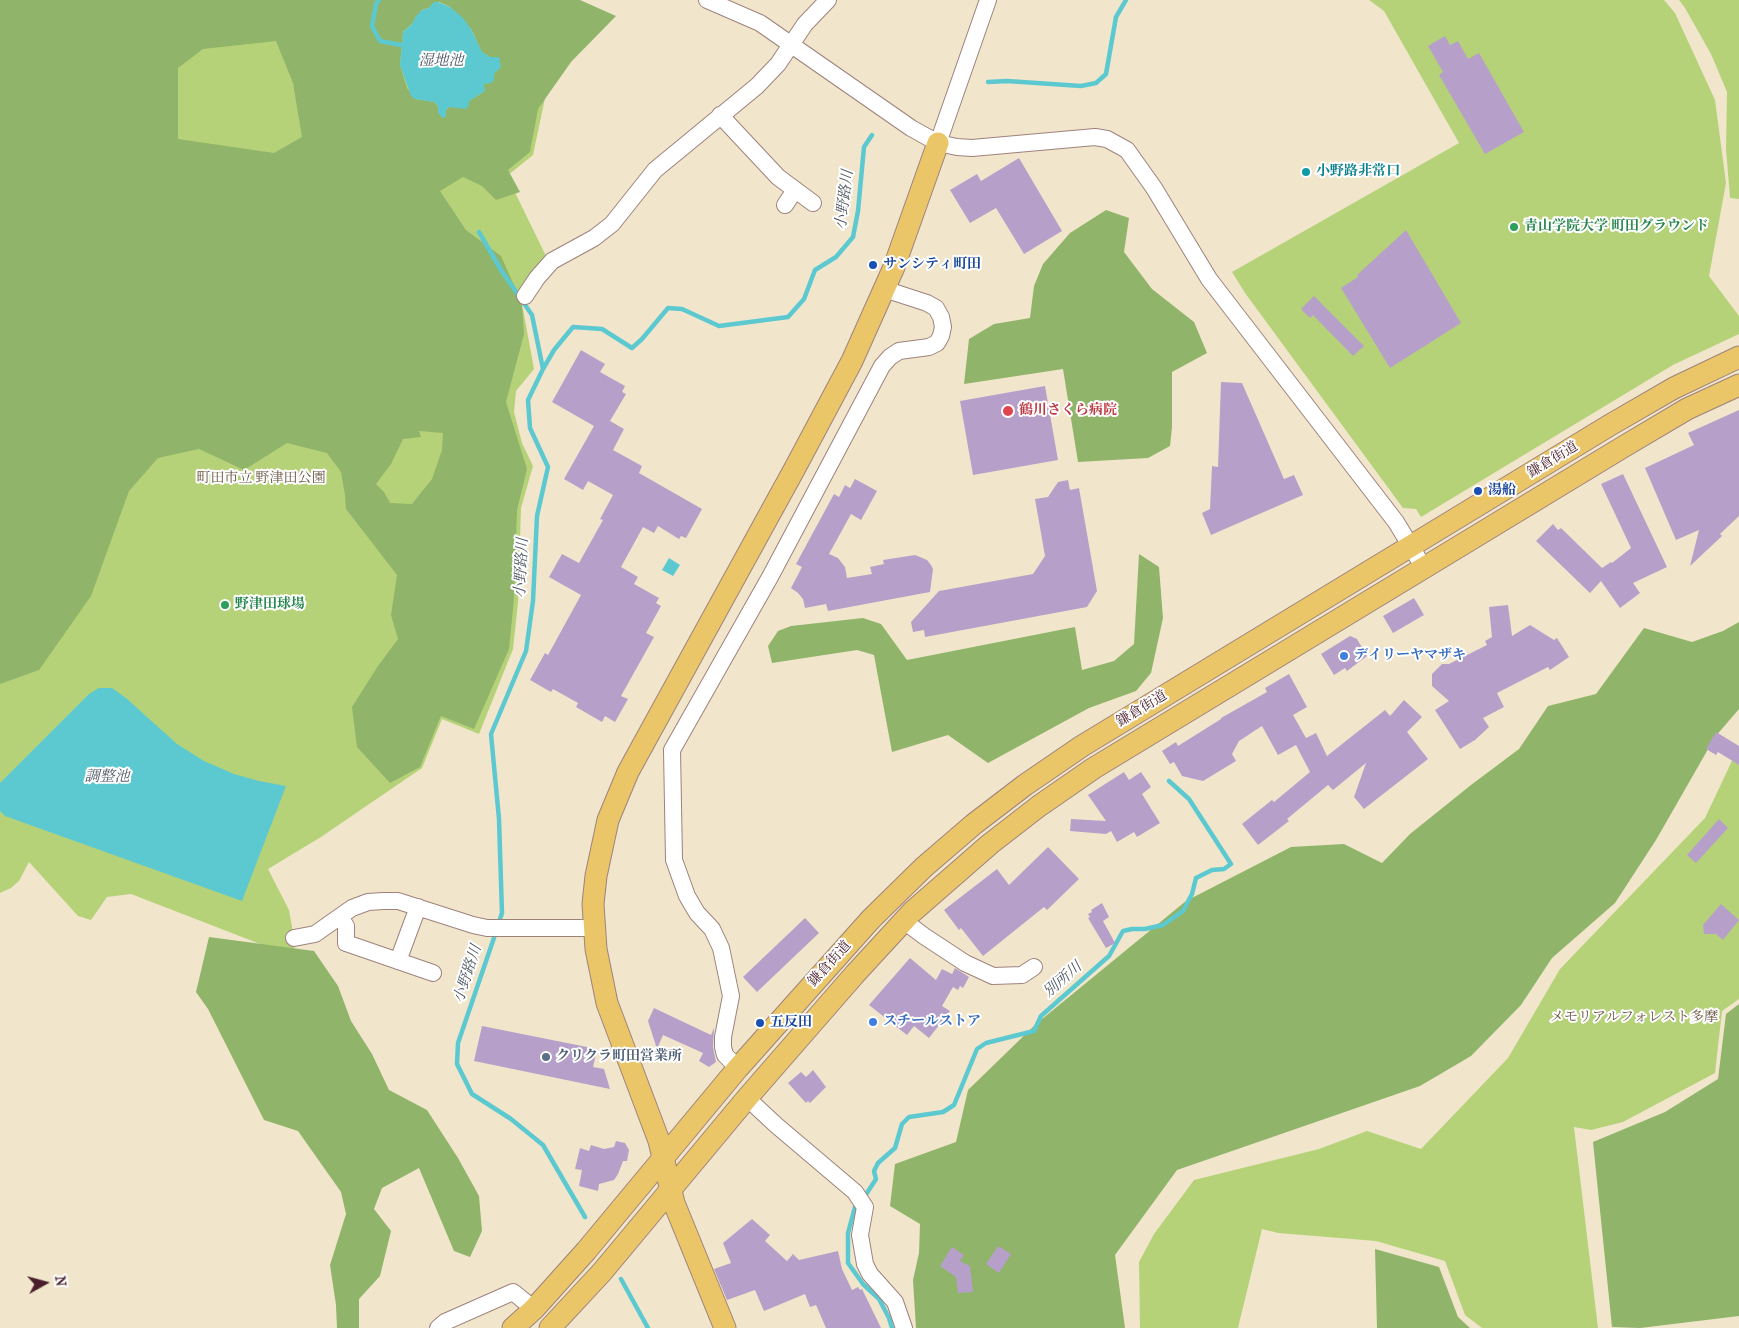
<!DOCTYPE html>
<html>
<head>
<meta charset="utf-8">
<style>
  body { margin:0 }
  #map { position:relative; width:1739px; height:1328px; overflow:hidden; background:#f1e6cc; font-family:"IM FELL French Canon",serif }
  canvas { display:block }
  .north { position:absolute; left:20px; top:1258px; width:50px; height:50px; -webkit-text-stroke:4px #fff; paint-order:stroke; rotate:83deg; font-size:14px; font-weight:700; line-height:20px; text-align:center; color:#4a1f2b }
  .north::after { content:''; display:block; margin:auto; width:18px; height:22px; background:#4a1f2b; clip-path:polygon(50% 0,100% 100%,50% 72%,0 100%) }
</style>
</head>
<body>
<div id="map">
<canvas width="1739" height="1328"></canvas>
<div class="north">N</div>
</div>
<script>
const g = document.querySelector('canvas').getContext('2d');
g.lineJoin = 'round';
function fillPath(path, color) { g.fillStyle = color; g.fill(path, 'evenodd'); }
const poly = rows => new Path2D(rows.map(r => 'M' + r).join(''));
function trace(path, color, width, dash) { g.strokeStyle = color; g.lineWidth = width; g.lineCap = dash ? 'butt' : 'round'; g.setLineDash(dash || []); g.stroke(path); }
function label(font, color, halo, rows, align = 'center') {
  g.font = font + ' "IM FELL French Canon","Noto Serif JP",serif'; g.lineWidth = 4; g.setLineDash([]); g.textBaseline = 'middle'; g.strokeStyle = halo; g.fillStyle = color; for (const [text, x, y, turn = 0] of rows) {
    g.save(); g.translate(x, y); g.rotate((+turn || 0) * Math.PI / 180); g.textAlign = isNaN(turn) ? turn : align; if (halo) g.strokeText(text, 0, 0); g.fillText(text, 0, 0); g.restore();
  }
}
fillPath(poly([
  [0,0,556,46,533,155,507,176,546,256,515,298,523,309,534,369,516,391,514,412,522,443,533,466,521,508,518,603,513,649,479,734,442,719,422,768,321,837,268,869,289,910,294,938,295,962,273,949,131,894,107,897,91,920,78,916,29,862,19,881,11,888,0,893],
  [1369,0,1664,0,1675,13,1715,100,1726,183,1709,276,1739,316,1739,334,1673,365,1421,517,1416,509,1403,508,1245,293,1232,272,1459,143,1384,11],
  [1679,0,1739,0,1739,199,1730,198,1726,149,1727,92,1711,54,1685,8],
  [1739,746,1739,999,1722,1011,1715,1073,1623,1122,1591,1130,1574,1127,1598,1328,1482,1328,1465,1315,1445,1261,1376,1241,1278,1233,1262,1229,1238,1328,1140,1328,1139,1262,1154,1234,1194,1180,1319,1149,1367,1131,1421,1149,1508,1058,1560,969,1705,818]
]), '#b6d279');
fillPath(poly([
  [0,0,580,0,616,16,571,62,538,109,530,152,508,170,520,192,496,200,482,186,463,177,440,191,466,230,501,256,522,303,524,334,506,402,527,469,517,510,514,599,509,649,474,729,441,716,420,767,390,783,357,747,352,707,378,666,398,639,391,615,397,575,346,509,345,495,341,472,327,453,287,443,244,470,199,449,158,458,129,491,91,596,39,670,0,684],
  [439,2,450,7,471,29,482,52,490,57,482,93,469,101,449,107,446,110,438,106,434,102,415,99,407,88,400,65,403,32,412,24,422,10,429,8,434,3],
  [276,41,293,83,302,137,274,153,178,139,178,68,203,49],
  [419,431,443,433,442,450,432,479,412,504,390,503,384,492,376,484,391,464,403,439,421,437],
  [1106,210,1129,218,1124,252,1152,289,1194,322,1207,353,1172,372,1172,427,1170,446,1148,458,1078,462,1063,369,964,384,969,339,994,324,1030,318,1034,286,1043,264,1070,233],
  [1139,554,1159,567,1163,618,1151,673,1136,691,1089,708,988,763,948,735,892,752,874,655,857,650,772,663,768,646,778,631,791,626,863,618,881,624,907,660,1075,627,1082,670,1114,661,1134,644],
  [1739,622,1739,709,1715,737,1656,840,1615,903,1552,958,1521,1005,1471,1056,1420,1086,1177,1170,1115,1255,1125,1328,916,1328,913,1280,919,1253,920,1224,890,1206,895,1164,956,1142,968,1090,1036,1024,1186,901,1291,847,1344,844,1382,863,1410,834,1471,785,1519,749,1548,706,1596,694,1644,628,1692,642,1723,631],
  [209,937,314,951,338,986,351,1021,372,1054,389,1090,427,1110,458,1158,479,1196,482,1231,470,1257,454,1251,419,1168,382,1188,374,1209,391,1231,380,1276,359,1299,359,1328,337,1328,336,1305,330,1265,346,1214,341,1192,298,1131,264,1120,208,1009,196,992],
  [1739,1004,1739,1316,1640,1328,1612,1327,1593,1142,1665,1112,1718,1079,1726,1014],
  [1375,1249,1439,1267,1458,1317,1470,1328,1377,1328]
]), '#90b469');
fillPath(poly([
  [434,2,438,2,450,7,463,18,471,29,482,52,490,57,499,57,501,67,494,74,494,80,491,83,484,84,485,91,469,101,469,105,466,109,449,107,446,110,446,116,443,118,438,113,438,106,434,102,415,99,411,96,400,65,403,32,412,24,416,16,422,10,429,8],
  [669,558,680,565,673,576,662,570],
  [99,688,112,688,126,698,177,744,204,761,234,774,259,781,286,786,242,901,5,816,0,811,0,783,89,694]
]), '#5cc9d1');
trace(poly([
  [379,0,376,4,372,26,380,41,401,45],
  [988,82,1007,81,1081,86,1096,83,1106,74,1116,17,1126,0],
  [479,232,501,270,532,315,543,369],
  [498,925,502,913,499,819,491,734,526,651,533,601,537,516,548,467,530,428,528,400,543,369,554,350,573,327,602,329,632,348,642,339,668,308,682,309,719,326,788,317,804,299,815,270,836,257,853,237,858,211,864,147,872,135],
  [496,932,458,1043,457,1064,472,1094,511,1119,543,1145,585,1217],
  [865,1196,876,1179,874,1171,878,1163,895,1148,902,1124,909,1117,943,1112,954,1105,977,1049,986,1043,1034,1031,1041,1016,1109,956,1123,931,1132,929,1145,929,1163,925,1183,911,1192,894,1196,878,1212,870,1224,869,1231,864,1189,799,1169,781],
  [855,1207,848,1233,848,1263,863,1284,879,1299,889,1318,892,1328],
  [621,1279,648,1328]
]), '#5cc9d1', 4.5);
fillPath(poly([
  [1445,36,1450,45,1458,41,1468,59,1479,53,1524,132,1485,154,1439,75,1443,72,1428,46],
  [1019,158,1062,231,1024,254,996,208,970,223,950,190,977,174,981,181],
  [1406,230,1461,323,1390,368,1341,288,1358,277,1357,275],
  [1314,296,1364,346,1353,356,1313,315,1310,318,1301,309],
  [581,350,605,364,600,372,625,386,622,392,626,394,610,421,624,429,613,450,642,466,639,473,702,509,686,538,681,536,679,539,658,526,654,533,643,527,621,567,638,577,634,584,659,598,656,603,661,606,646,633,654,637,621,696,628,699,615,722,605,716,602,722,576,707,578,703,553,689,551,692,530,680,545,653,548,655,581,595,549,577,562,554,579,563,603,520,600,519,613,495,588,481,583,490,564,479,594,426,552,402],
  [1221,382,1242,383,1284,479,1294,475,1303,495,1211,535,1202,513,1210,509,1212,466,1218,467],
  [1045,386,1058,460,973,475,960,401],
  [1739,410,1739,516,1720,534,1722,536,1690,566,1699,530,1676,540,1645,468,1694,445,1688,433],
  [1623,474,1667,567,1633,583,1640,593,1620,608,1601,581,1590,593,1536,541,1553,524,1558,530,1561,528,1602,568,1611,562,1612,563,1631,548,1601,484],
  [855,479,877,491,861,520,851,514,829,554,838,558,845,567,847,578,872,574,870,567,884,564,883,560,915,555,927,560,931,565,933,569,930,592,828,611,826,604,805,608,803,599,798,593,791,588,802,567,796,564,834,494,839,497,845,485,850,488],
  [1068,480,1070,490,1079,488,1097,591,1087,607,925,637,924,630,913,632,911,622,939,591,1033,574,1045,556,1035,499,1048,497,1058,482],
  [1414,598,1424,615,1393,633,1383,616],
  [1508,605,1512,636,1530,625,1554,640,1557,638,1569,657,1550,670,1548,667,1497,693,1504,707,1483,718,1489,727,1475,740,1460,749,1435,710,1449,701,1432,686,1432,674,1442,664,1449,664,1487,645,1485,641,1492,637,1489,607],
  [1350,636,1357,639,1367,656,1347,671,1345,668,1334,675,1321,654],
  [1289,674,1307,707,1293,715,1306,738,1316,733,1327,756,1385,710,1390,716,1404,700,1422,717,1407,732,1428,759,1364,809,1354,797,1366,763,1333,790,1328,785,1287,819,1289,821,1258,845,1242,824,1272,800,1274,802,1310,772,1296,745,1278,755,1262,726,1239,741,1232,754,1236,761,1203,781,1182,776,1174,762,1170,764,1162,751,1176,742,1178,746,1221,719,1221,718,1267,692,1265,688],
  [1716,732,1739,746,1739,765,1718,752,1716,755,1706,749],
  [1124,772,1129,780,1141,772,1151,787,1142,794,1160,823,1137,837,1134,832,1117,842,1111,831,1106,834,1070,831,1071,819,1106,821,1088,795],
  [1719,819,1728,828,1696,863,1687,855],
  [1048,847,1079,879,1047,910,1044,907,983,956,961,928,959,930,944,910,997,869,1009,885],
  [1102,903,1109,917,1103,921,1115,943,1106,948,1088,918,1090,917,1088,914,1092,912,1091,910],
  [1721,904,1739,920,1723,940,1716,934,1704,934,1703,925],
  [805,918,819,933,757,992,743,977],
  [910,958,936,980,942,969,952,974,955,968,969,977,963,988,960,986,958,990,953,987,942,1006,950,1011,929,1038,914,1026,907,1035,869,1005],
  [654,1008,711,1035,714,1028,713,1047,716,1062,709,1067,699,1061,703,1053,663,1035,657,1049,648,1021],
  [482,1026,597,1049,593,1067,604,1069,610,1089,474,1061],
  [813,1070,826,1087,810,1103,808,1101,806,1103,788,1083,801,1072,806,1077],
  [616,1141,625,1143,629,1150,627,1161,623,1161,618,1174,614,1180,599,1184,598,1191,579,1186,582,1170,575,1169,580,1148,589,1151,591,1145,604,1149,614,1147],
  [752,1219,770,1235,765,1241,787,1261,793,1254,799,1260,838,1251,842,1269,852,1290,858,1287,860,1290,862,1289,881,1328,826,1328,816,1305,810,1307,805,1294,764,1311,755,1290,727,1300,714,1269,731,1263,723,1243],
  [998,1246,1011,1254,999,1273,986,1264],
  [952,1247,964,1255,960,1261,970,1266,973,1292,958,1293,956,1277,940,1266]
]), '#b6a0c9');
const minor = poly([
  [707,0,760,23,911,128,938,143,957,147,972,148,1095,137,1107,139,1127,150,1154,188,1209,279,1396,522,1424,568],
  [720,115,778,177,813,203],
  [938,143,988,0],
  [785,205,795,190],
  [525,296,537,278,552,261,594,238,612,224,655,170,757,86,778,64,805,24,828,0],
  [340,917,346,926,346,943,433,973],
  [904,921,924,936,965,963,993,976,1022,975,1034,967],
  [294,938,315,934,352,908,368,902,383,901,398,901,473,925,487,928,594,928],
  [398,961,418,907],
  [738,1068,725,1055,723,1047,723,1037,731,996,721,948,712,929,697,913,687,896,674,860,672,750,770,577,882,366,890,357,899,351,929,347,937,343,941,336,943,327,941,317,936,308,927,303,884,289],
  [747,1098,776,1125,855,1192,865,1207,860,1235,865,1264,870,1274,895,1302,904,1328],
  [438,1328,445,1322,513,1292,534,1309]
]);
const major = poly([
  [513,1328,534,1309,586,1251,738,1068,871,919,924,867,974,824,1025,785,1082,746,1610,425,1674,388,1739,357],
  [550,1328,602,1272,747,1098,855,974,912,912,990,844,1039,806,1094,768,1623,447,1687,409,1739,385],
  [725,1328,674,1203,659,1141,607,1003,596,949,593,904,596,876,608,820,628,772,795,468,852,361,894,267,938,143]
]);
trace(minor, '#9e827c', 18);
trace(major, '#9e827c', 23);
trace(minor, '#fff', 16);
trace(major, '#eac669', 21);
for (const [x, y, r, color] of [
  [1306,172,5,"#0f9aa8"],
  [1514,227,5,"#2e9e5b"],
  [873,265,5,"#1a4fb4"],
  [1008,411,6,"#e0444e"],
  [1478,491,5,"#1a4fb4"],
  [225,605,5,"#2e9e5b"],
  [1344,656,5,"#3f7fe0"],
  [873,1022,5,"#3f7fe0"],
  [760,1023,5,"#1a4fb4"],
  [546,1057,5,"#5c6f8a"]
]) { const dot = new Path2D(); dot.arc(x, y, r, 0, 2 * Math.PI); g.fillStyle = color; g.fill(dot); trace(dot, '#fff', 2); }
label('bold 14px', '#0d838f', '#fff', [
  ["小野路非常口",1316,172]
], 'left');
label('bold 14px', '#27864d', '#fff', [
  ["青山学院大学 町田グラウンド",1524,227],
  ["野津田球場",235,605]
], 'left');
label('bold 14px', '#164399', '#fff', [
  ["サンシティ町田",883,265],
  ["湯船",1488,491],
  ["五反田",770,1023]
], 'left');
label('bold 14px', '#be3a42', '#fff', [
  ["鶴川さくら病院",1019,411]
], 'left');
label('14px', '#4a1f2b', '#fff', [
  ["鎌倉街道",1553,460,-31],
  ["鎌倉街道",1142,709,-31],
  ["鎌倉街道",830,964,-48]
]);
label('14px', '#6a5542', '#fff', [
  ["町田市立 野津田公園",261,479],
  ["メモリアルフォレスト多摩",1634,1018]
]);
label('bold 14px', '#366cbe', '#fff', [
  ["デイリーヤマザキ",1354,656],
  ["スチールストア",883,1022]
], 'left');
label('bold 14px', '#4e5e75', '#fff', [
  ["クリクラ町田営業所",556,1057]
], 'left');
label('italic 15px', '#505a65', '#fff', [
  ["湿地池",441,61],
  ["小野路川",845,200,-83],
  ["小野路川",522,568,-87],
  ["調整池",107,777],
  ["小野路川",468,974,-72],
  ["別所川",1063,980,-41]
]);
</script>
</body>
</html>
